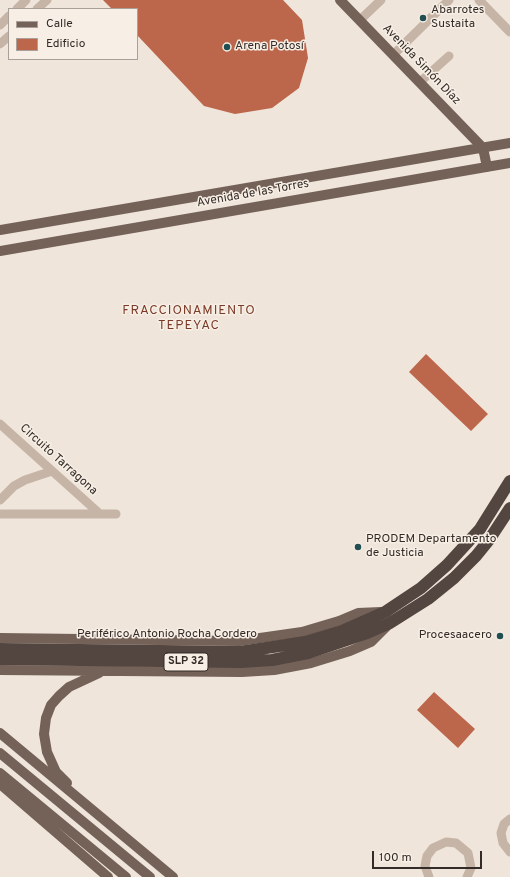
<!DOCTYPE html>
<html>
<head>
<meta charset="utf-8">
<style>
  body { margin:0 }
  #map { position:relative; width:510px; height:877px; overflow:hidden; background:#efe5da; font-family:Overpass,sans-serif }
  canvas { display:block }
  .legend { position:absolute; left:8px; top:8px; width:130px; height:52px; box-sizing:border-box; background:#f7efe5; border:1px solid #a9a199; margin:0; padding:5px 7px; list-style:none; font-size:12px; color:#332b27 }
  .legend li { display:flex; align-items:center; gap:8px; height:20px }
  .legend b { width:20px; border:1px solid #a9a199 }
  .scale { position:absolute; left:372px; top:851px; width:110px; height:18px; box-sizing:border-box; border:2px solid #332b27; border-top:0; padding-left:5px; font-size:12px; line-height:14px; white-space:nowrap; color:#332b27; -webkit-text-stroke:3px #f7efe5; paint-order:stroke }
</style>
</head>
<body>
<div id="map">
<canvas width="510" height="877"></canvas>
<ul class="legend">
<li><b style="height:5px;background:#746259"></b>Calle</li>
<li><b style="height:11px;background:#bc664b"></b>Edificio</li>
</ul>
<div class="scale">100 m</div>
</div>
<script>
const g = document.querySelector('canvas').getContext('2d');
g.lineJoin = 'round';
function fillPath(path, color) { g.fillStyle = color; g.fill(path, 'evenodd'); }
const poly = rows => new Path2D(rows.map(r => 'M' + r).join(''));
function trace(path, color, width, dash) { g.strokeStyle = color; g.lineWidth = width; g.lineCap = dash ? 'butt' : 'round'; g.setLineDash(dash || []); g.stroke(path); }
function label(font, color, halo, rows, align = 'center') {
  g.font = font + ' Overpass,sans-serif'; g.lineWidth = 3; g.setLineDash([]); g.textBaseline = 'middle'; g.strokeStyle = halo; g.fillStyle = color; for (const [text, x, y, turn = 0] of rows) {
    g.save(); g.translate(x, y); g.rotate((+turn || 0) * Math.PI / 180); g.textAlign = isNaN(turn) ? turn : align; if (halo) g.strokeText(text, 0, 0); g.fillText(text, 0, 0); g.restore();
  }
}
fillPath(poly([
  [103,0,283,0,302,20,308,58,299,88,272,108,235,114,204,106,137,35,137,9,112,9],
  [426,354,488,414,471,431,409,372],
  [434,692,475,729,458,748,417,710]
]), '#bc664b');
trace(poly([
  [479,0,510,32],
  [17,9,26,0],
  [37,9,47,0],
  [360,20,381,0],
  [0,25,9,16],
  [0,44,9,36],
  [393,55,449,0],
  [420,82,449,56],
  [0,424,100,514],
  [0,500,14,486,25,480,52,471],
  [0,514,116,514],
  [510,819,504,824,501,833,503,843,510,852],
  [429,877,425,866,427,856,433,848,446,842,456,843,468,853,471,868,467,877]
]), '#c6b5a7', 9);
trace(poly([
  [340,0,483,148,487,167],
  [0,230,510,143],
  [0,251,510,163],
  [0,638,239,641,302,632,339,621,358,613,381,612],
  [0,670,242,672,274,670,311,663,350,651,371,642,387,626],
  [0,733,173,877],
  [0,753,150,877],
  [0,773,126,877],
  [67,783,56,772,47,752,44,734,46,718,51,705,59,696,69,687,99,673],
  [0,784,108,877]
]), '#746259', 10);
trace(poly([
  [0,649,240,652,305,642,342,631,385,612,421,588,447,565,480,529,510,481],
  [0,659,241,662,272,660,308,653,367,633,390,623,428,599,454,578,476,556,489,540,510,508]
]), '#53453f', 12);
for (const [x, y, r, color] of [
  [423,18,4,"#204e51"],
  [227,47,4,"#204e51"],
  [358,547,4,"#204e51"],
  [500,636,4,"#204e51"]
]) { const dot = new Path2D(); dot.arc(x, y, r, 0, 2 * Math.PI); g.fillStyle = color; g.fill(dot); trace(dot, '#f7efe5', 1.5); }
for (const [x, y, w] of [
  [186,662,44]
]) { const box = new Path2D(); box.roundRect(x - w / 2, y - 9, w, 18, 3); g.fillStyle = '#f7efe5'; g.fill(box); trace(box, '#332b27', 1); }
label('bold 11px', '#332b27', null, [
  ["SLP 32",186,662]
]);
label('12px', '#332b27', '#f7efe5', [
  ["Abarrotes",431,11],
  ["Sustaita",431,25],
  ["Arena Potosí",235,47],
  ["PRODEM Departamento",366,540],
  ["de Justicia",366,554],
  ["Procesaacero",492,636,"right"]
], 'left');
label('12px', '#332b27', '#f7efe5', [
  ["Avenida Simón Díaz",421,65,46],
  ["Avenida de las Torres",253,194,-10],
  ["Circuito Tarragona",58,460,42],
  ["Periférico Antonio Rocha Cordero",167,635]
]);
g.letterSpacing = '1px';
label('13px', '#7b3a27', '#f7efe5', [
  ["FRACCIONAMIENTO",189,311],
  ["TEPEYAC",189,326]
]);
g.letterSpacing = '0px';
</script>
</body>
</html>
